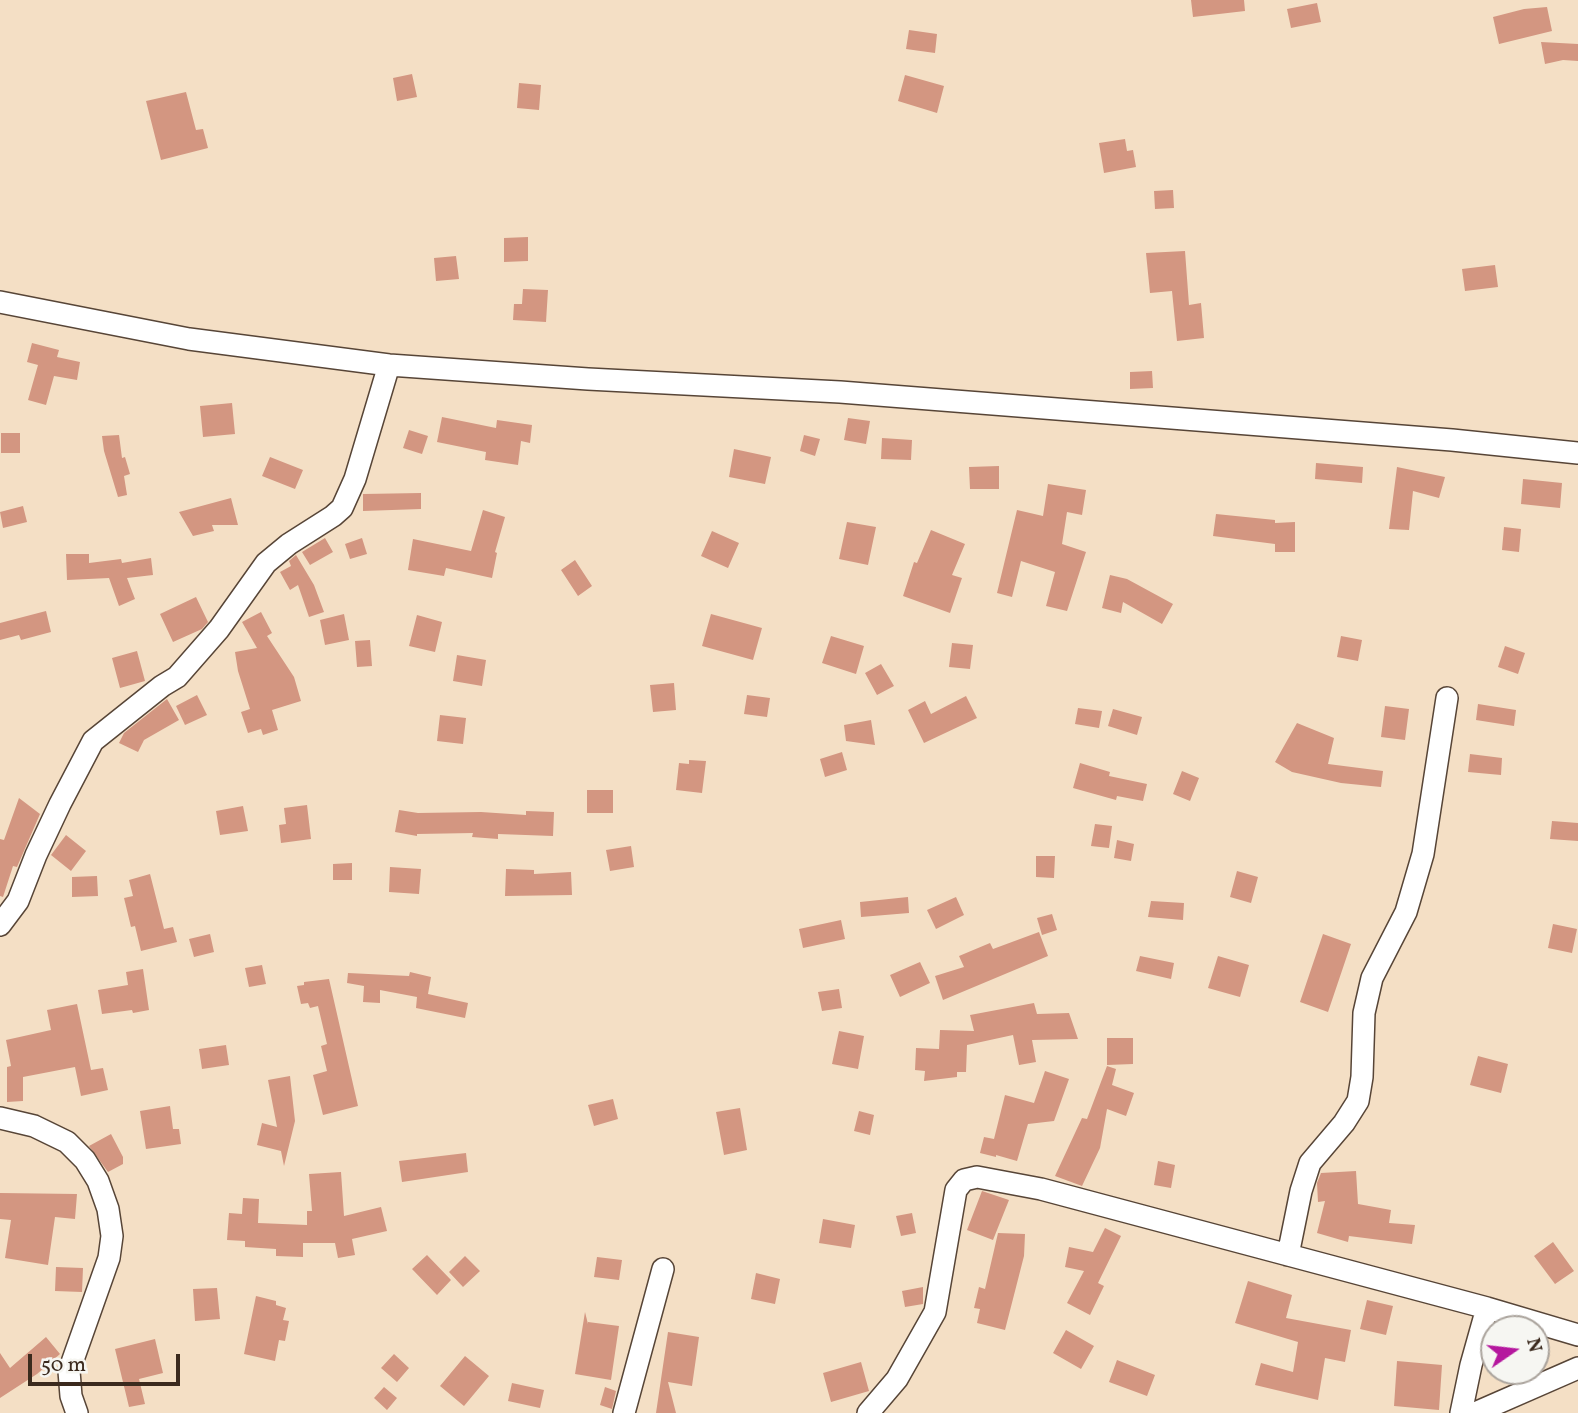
<!DOCTYPE html>
<html>
<head>
<meta charset="utf-8">
<style>
  body { margin:0 }
  #map { position:relative; width:1578px; height:1413px; overflow:hidden; background:#f4dfc5; font-family:Vollkorn,serif }
  canvas { display:block }
  .north { position:absolute; left:1480px; top:1315px; width:70px; height:70px; box-sizing:border-box; background:#f6f6f2; border:2px solid #aba49d; border-radius:50%; rotate:76deg; font-size:19px; font-weight:700; line-height:28px; text-align:center; color:#3b2a1e }
  .north::after { content:''; display:block; margin:auto; width:24px; height:32px; background:#b5179e; clip-path:polygon(50% 0,100% 100%,50% 72%,0 100%) }
  .scale { position:absolute; left:28px; top:1354px; width:152px; height:32px; box-sizing:border-box; border:4px solid #3b2a1e; border-top:0; padding-left:9px; font-size:21px; line-height:24px; white-space:nowrap; color:#3b2a1e; -webkit-text-stroke:5px #f6f6f2; paint-order:stroke }
</style>
</head>
<body>
<div id="map">
<canvas width="1578" height="1413"></canvas>
<div class="north">N</div>
<div class="scale">50 m</div>
</div>
<script>
const g = document.querySelector('canvas').getContext('2d');
g.lineJoin = 'round';
function fillPath(path, color) { g.fillStyle = color; g.fill(path, 'evenodd'); }
const poly = rows => new Path2D(rows.map(r => 'M' + r).join(''));
function trace(path, color, width, dash) { g.strokeStyle = color; g.lineWidth = width; g.lineCap = dash ? 'butt' : 'round'; g.setLineDash(dash || []); g.stroke(path); }
fillPath(poly([
  [1191,0,1244,0,1245,11,1193,17],
  [1317,3,1321,22,1291,28,1287,9],
  [1547,7,1552,31,1499,44,1493,17,1524,9],
  [909,30,937,34,935,53,906,49],
  [1541,42,1578,44,1578,61,1563,60,1545,64],
  [412,74,417,97,397,101,393,78],
  [905,75,944,86,937,113,898,101],
  [519,83,541,85,539,110,517,108],
  [186,92,196,130,203,129,208,148,161,160,146,101],
  [1125,139,1127,151,1133,150,1136,167,1104,173,1099,143],
  [1173,190,1174,208,1155,209,1154,191],
  [528,237,528,261,504,262,504,238],
  [1185,251,1189,305,1201,303,1204,338,1177,341,1172,291,1150,293,1146,253],
  [456,256,459,279,436,281,434,258],
  [1495,265,1498,287,1465,291,1462,269],
  [523,289,548,290,546,322,513,320,514,304,522,304],
  [32,343,59,350,57,357,80,362,77,380,54,376,46,405,28,400,38,365,27,362],
  [1152,371,1153,388,1130,389,1130,372],
  [232,403,235,434,203,437,200,406],
  [442,417,496,428,497,420,532,425,530,443,521,441,518,465,485,460,486,452,437,442],
  [848,418,870,421,866,444,844,440],
  [409,430,428,436,422,454,403,448],
  [1,433,20,433,20,453,1,453],
  [119,435,122,458,125,457,130,474,124,476,127,495,118,497,104,451,102,436],
  [804,435,820,439,815,456,800,451],
  [882,438,912,440,911,460,881,459],
  [734,449,771,457,765,484,729,477],
  [270,457,303,470,295,489,262,476],
  [1316,463,1363,467,1362,483,1315,479],
  [999,466,999,489,970,489,969,467],
  [1397,467,1445,477,1439,498,1413,491,1409,530,1389,529],
  [1523,479,1562,483,1560,508,1521,504],
  [1048,484,1086,490,1082,515,1067,512,1062,544,1086,552,1067,611,1046,606,1055,572,1021,561,1012,597,997,593,1017,510,1043,516],
  [421,493,421,509,363,511,363,494],
  [231,498,238,525,212,525,214,531,193,536,179,512],
  [23,506,27,522,3,528,0,512],
  [483,510,505,517,495,552,497,553,492,578,446,568,444,576,408,570,413,539,471,551],
  [1216,514,1275,520,1275,523,1295,522,1295,552,1275,552,1275,544,1213,536],
  [847,522,876,527,868,565,839,559],
  [1504,527,1521,529,1519,552,1502,550],
  [931,530,965,544,952,575,962,578,950,613,903,596,914,562,917,563],
  [712,531,739,543,728,568,701,556],
  [325,538,333,552,310,565,302,552],
  [362,538,367,554,350,559,345,544],
  [66,554,89,554,89,563,121,559,122,563,151,558,153,575,127,578,135,599,119,606,109,578,67,580],
  [296,555,314,585,324,612,309,617,298,585,290,590,280,572,291,566,289,561],
  [575,560,592,586,578,596,561,570],
  [1110,575,1127,579,1173,604,1162,624,1123,602,1121,613,1102,608],
  [196,597,208,622,202,629,173,642,160,614],
  [46,611,51,632,21,640,19,635,0,640,0,623],
  [261,612,272,633,267,636,294,677,301,701,272,710,278,730,263,735,261,729,248,733,241,712,250,709,238,671,235,652,257,648,242,622],
  [344,614,349,640,325,645,320,620],
  [711,614,762,628,753,660,702,646],
  [417,615,442,622,435,652,409,646],
  [831,636,864,646,856,674,822,663],
  [1341,636,1362,640,1358,661,1337,657],
  [370,640,372,666,357,667,355,641],
  [952,643,973,645,970,669,949,667],
  [1505,646,1525,653,1518,674,1498,667],
  [137,651,145,681,120,688,112,658],
  [457,655,486,660,482,686,453,681],
  [881,664,894,686,877,695,865,673],
  [674,683,676,710,653,712,650,685],
  [197,695,207,715,185,725,176,706],
  [747,695,770,698,767,717,744,714],
  [966,696,977,718,924,743,908,710,925,701,931,714],
  [167,699,179,720,144,740,138,752,119,743,124,733],
  [1478,704,1516,710,1514,726,1476,720],
  [1385,706,1409,709,1405,740,1381,737],
  [1078,708,1102,711,1099,728,1075,724],
  [1113,709,1142,717,1137,735,1108,726],
  [440,715,466,718,463,744,437,741],
  [871,720,875,745,846,741,844,725],
  [1297,723,1334,738,1328,764,1383,771,1381,787,1341,783,1292,772,1275,762],
  [842,752,847,770,825,777,820,759],
  [1470,754,1502,758,1501,775,1468,772],
  [689,760,706,761,702,793,676,790,679,763,689,764],
  [1080,763,1110,772,1109,776,1147,784,1143,801,1117,796,1116,800,1073,788],
  [1182,771,1199,778,1190,801,1173,794],
  [587,790,613,790,613,813,587,813],
  [19,798,40,814,17,867,13,866,3,897,0,896,0,839,4,840],
  [307,805,311,839,281,843,279,825,286,824,284,808],
  [243,806,248,831,220,835,216,811],
  [399,810,418,813,481,812,526,815,526,811,554,812,553,836,498,834,498,839,472,837,473,833,417,834,417,836,395,832],
  [1552,821,1578,823,1578,841,1550,839],
  [1095,824,1112,826,1109,848,1091,846],
  [66,835,86,851,71,871,51,855],
  [1117,840,1134,844,1131,861,1114,858],
  [631,846,634,867,610,871,606,850],
  [1036,856,1055,856,1054,878,1036,877],
  [352,863,352,880,333,880,333,864],
  [390,867,421,869,419,894,389,892],
  [506,869,534,870,534,874,571,872,572,895,505,896],
  [1237,871,1258,877,1251,903,1230,897],
  [150,874,164,929,173,927,177,942,141,951,135,926,131,927,124,898,133,896,129,880],
  [97,876,98,896,72,897,72,877],
  [908,897,909,913,861,917,860,902],
  [956,897,964,915,936,929,927,910],
  [1151,901,1184,903,1183,920,1148,917],
  [1052,914,1057,930,1042,935,1037,918],
  [841,920,845,939,803,948,799,929],
  [1553,924,1577,929,1572,953,1548,948],
  [1039,932,1048,956,943,1000,935,976,964,967,959,956,990,943,993,949],
  [210,934,214,952,194,957,189,939],
  [1323,934,1351,944,1328,1012,1300,1002],
  [1140,956,1174,963,1171,979,1136,971],
  [1218,956,1249,965,1240,997,1208,988],
  [920,962,930,983,900,997,890,975],
  [262,965,266,984,249,987,245,968],
  [143,969,149,1010,133,1013,132,1010,102,1014,98,990,128,985,126,972],
  [410,972,431,977,428,994,468,1003,465,1018,416,1008,417,997,380,990,380,1003,363,1002,364,986,347,983,348,973,409,976],
  [329,979,358,1106,323,1115,313,1075,327,1071,321,1046,327,1044,318,1006,310,1008,308,1003,301,1004,297,986,304,985,304,982],
  [839,989,842,1008,822,1011,818,992],
  [1034,1003,1037,1014,1069,1013,1078,1039,1032,1040,1036,1062,1019,1065,1013,1035,967,1045,966,1072,957,1072,957,1077,924,1081,925,1071,915,1070,916,1048,939,1049,940,1030,974,1031,970,1015],
  [77,1004,91,1070,103,1068,108,1090,81,1096,75,1067,23,1077,23,1101,7,1102,7,1067,11,1066,6,1040,51,1030,47,1010],
  [839,1031,864,1036,858,1069,832,1064],
  [1107,1038,1133,1038,1133,1064,1107,1065],
  [226,1045,229,1065,202,1069,199,1049],
  [1478,1056,1508,1064,1501,1093,1470,1085],
  [1107,1066,1116,1069,1112,1085,1134,1093,1126,1116,1107,1109,1100,1148,1082,1186,1055,1176,1082,1118,1087,1119],
  [1045,1071,1069,1079,1054,1121,1028,1124,1017,1161,996,1155,996,1157,980,1153,984,1137,994,1139,1005,1095,1034,1103],
  [290,1076,295,1121,284,1166,281,1151,257,1145,262,1123,277,1127,268,1080],
  [613,1099,618,1119,594,1126,588,1105],
  [170,1106,173,1129,179,1129,181,1144,146,1149,140,1111],
  [740,1108,747,1150,724,1155,716,1112],
  [859,1111,874,1115,870,1135,854,1131],
  [111,1134,123,1157,123,1164,108,1172,89,1146],
  [466,1153,468,1172,402,1182,399,1161],
  [1158,1161,1175,1165,1171,1188,1154,1185],
  [1356,1171,1358,1204,1391,1210,1389,1223,1415,1225,1412,1244,1349,1236,1348,1242,1317,1233,1325,1201,1318,1202,1317,1183,1321,1173],
  [341,1172,344,1216,381,1207,387,1231,352,1239,355,1255,338,1258,335,1243,303,1243,303,1257,276,1256,276,1249,245,1247,245,1241,227,1240,229,1213,242,1214,243,1198,259,1199,258,1223,307,1225,307,1211,312,1211,309,1174],
  [982,1191,1009,1200,993,1240,967,1230],
  [0,1193,77,1194,75,1219,55,1217,48,1265,5,1258,11,1220,0,1219],
  [912,1213,916,1233,901,1236,896,1216],
  [823,1219,855,1225,851,1248,819,1243],
  [1105,1228,1121,1236,1098,1283,1104,1286,1090,1315,1067,1303,1084,1271,1065,1267,1069,1247,1093,1252],
  [998,1233,1025,1234,1024,1256,1005,1330,977,1323,980,1309,974,1308,979,1287,985,1289],
  [1553,1242,1574,1271,1555,1284,1534,1256],
  [427,1255,451,1280,437,1295,412,1269],
  [465,1256,480,1271,463,1287,449,1272],
  [597,1257,622,1260,619,1280,594,1277],
  [56,1267,83,1268,82,1292,55,1291],
  [756,1273,780,1279,775,1304,751,1299],
  [1248,1281,1292,1295,1286,1318,1351,1330,1345,1362,1325,1358,1318,1400,1255,1385,1261,1363,1293,1372,1298,1342,1235,1323],
  [923,1287,923,1304,905,1307,902,1291],
  [217,1288,220,1319,195,1321,193,1289],
  [256,1296,276,1301,276,1305,286,1308,283,1320,289,1321,285,1341,279,1340,275,1361,244,1354],
  [1367,1300,1393,1306,1386,1335,1360,1329],
  [585,1312,588,1324,588,1322,619,1326,611,1380,575,1374],
  [1066,1330,1094,1346,1081,1369,1053,1353],
  [668,1332,699,1337,692,1386,668,1382,676,1413,656,1413],
  [46,1337,60,1354,37,1374,0,1398,0,1353,10,1368],
  [155,1339,163,1373,139,1379,145,1404,129,1407,115,1349],
  [394,1354,409,1368,397,1382,381,1368],
  [465,1356,489,1376,464,1406,440,1386],
  [1117,1360,1155,1375,1147,1396,1109,1382],
  [1397,1361,1442,1365,1439,1410,1394,1406],
  [861,1362,869,1391,831,1402,823,1373],
  [512,1383,544,1390,540,1408,508,1401],
  [384,1387,397,1398,387,1410,374,1398],
  [605,1387,616,1391,612,1409,600,1405]
]), '#d39681');
const minor = poly([
  [0,302,189,339,389,365,588,379,840,392,1452,440,1578,453],
  [0,925,18,901,36,855,60,804,93,741,162,686,177,677,219,629,266,563,289,544,333,516,342,508,355,479,389,365],
  [0,1118,34,1126,67,1142,85,1160,98,1181,108,1209,112,1236,109,1258,69,1371,71,1396,77,1413],
  [1288,1255,1301,1191,1310,1163,1344,1123,1358,1101,1362,1077,1364,1013,1372,978,1406,912,1423,854,1447,698],
  [624,1413,663,1269],
  [868,1413,897,1379,935,1312,956,1190,964,1180,977,1177,1041,1189,1487,1308,1578,1335],
  [1461,1413,1471,1365,1487,1308],
  [1475,1413,1578,1368]
]);
trace(minor, '#574537', 24);
trace(minor, '#fff', 21);
</script>
</body>
</html>
